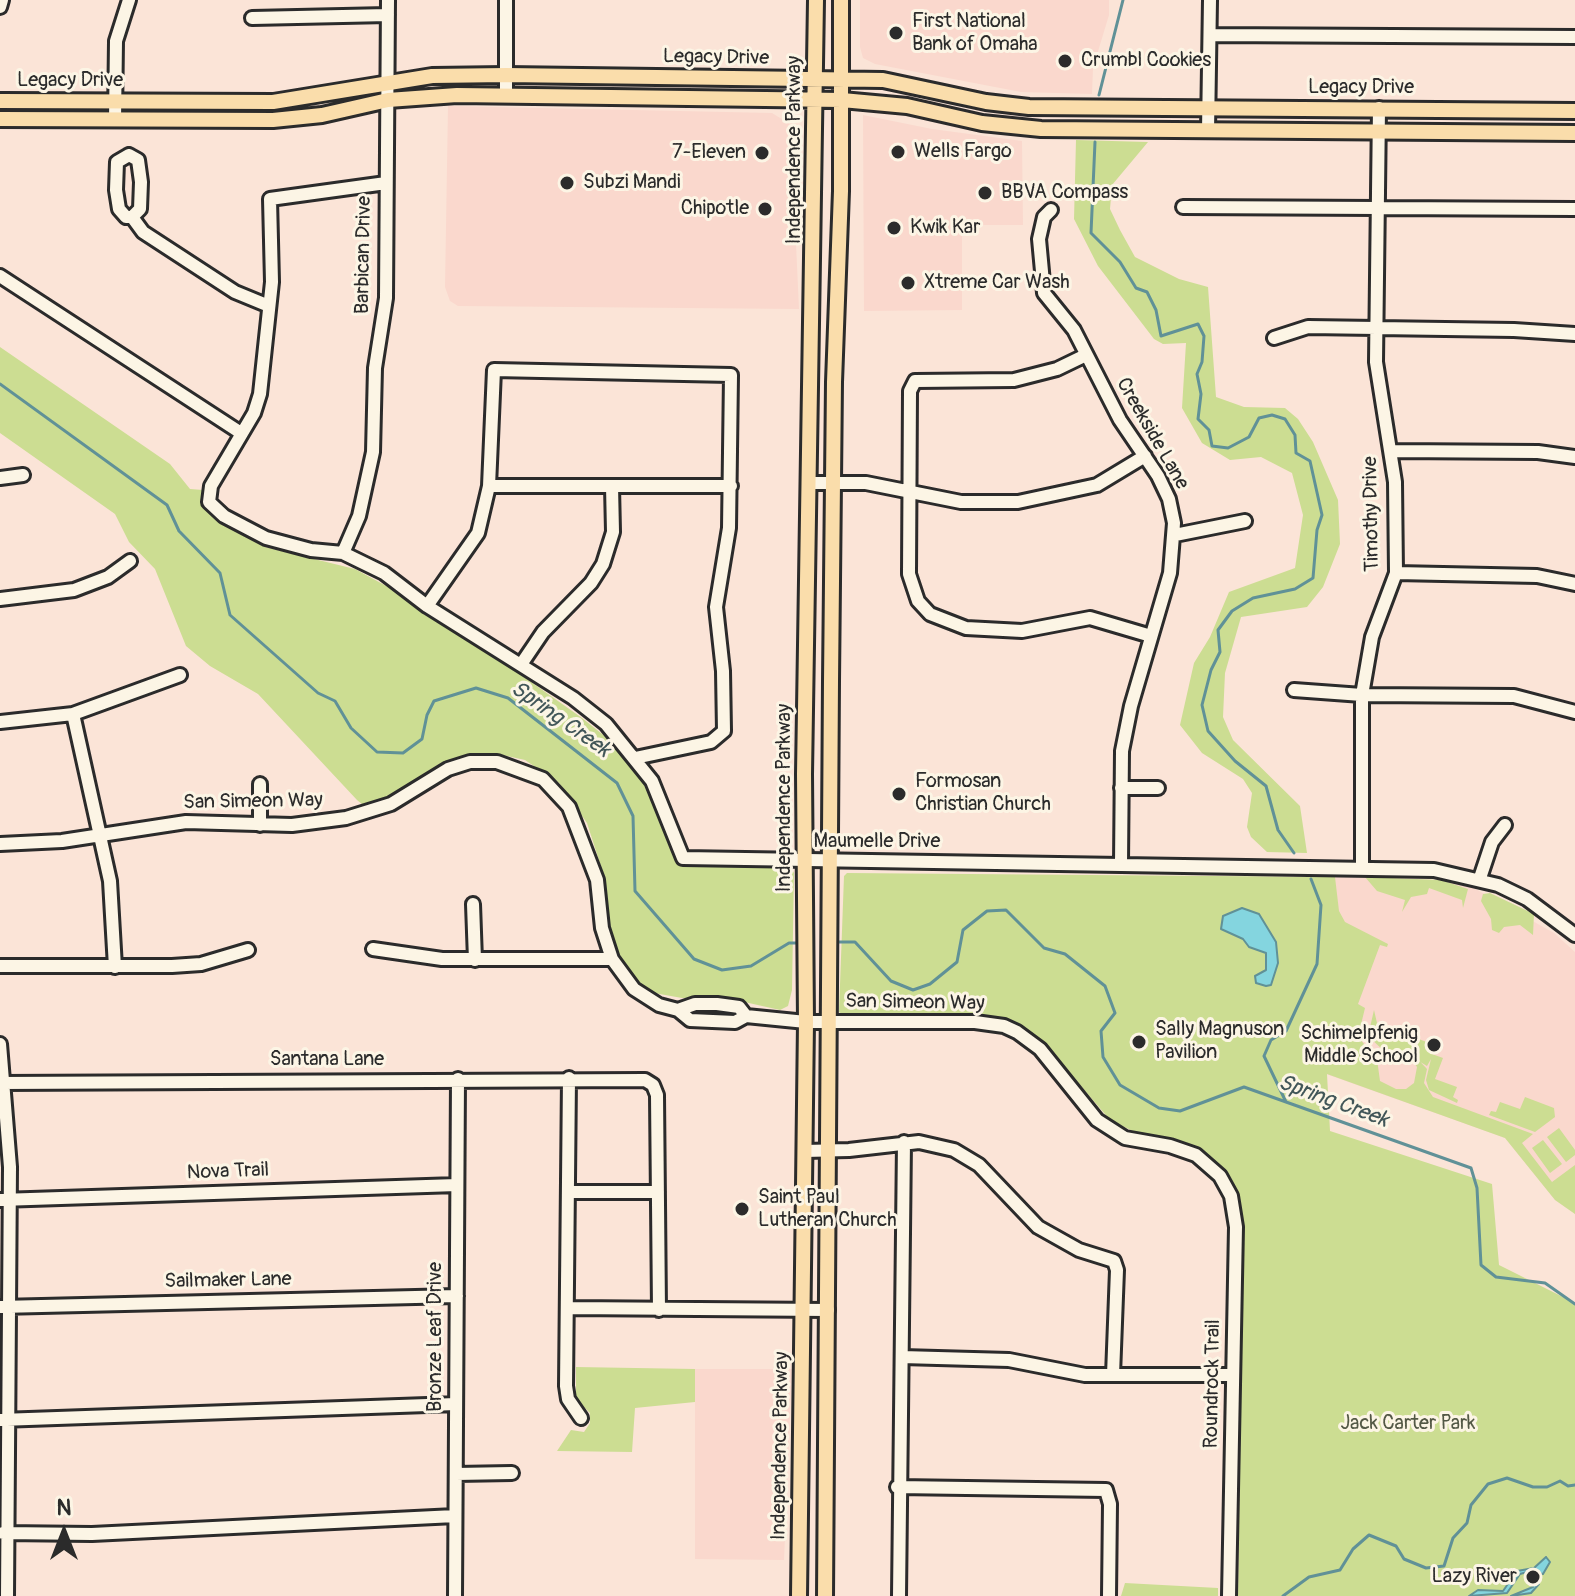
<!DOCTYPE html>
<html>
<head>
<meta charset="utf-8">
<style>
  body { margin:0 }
  #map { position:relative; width:1575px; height:1596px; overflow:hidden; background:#fbe4d7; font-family:Pangolin,sans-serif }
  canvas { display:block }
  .north { position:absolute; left:24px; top:1492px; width:80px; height:80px; -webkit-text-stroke:6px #fcf5e5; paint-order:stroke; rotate:0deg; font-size:22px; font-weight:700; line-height:32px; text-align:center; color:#2b2b2b }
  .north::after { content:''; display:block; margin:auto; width:28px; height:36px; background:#2b2b2b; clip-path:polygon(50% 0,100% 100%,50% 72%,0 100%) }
</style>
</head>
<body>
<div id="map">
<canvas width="1575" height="1596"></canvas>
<div class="north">N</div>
</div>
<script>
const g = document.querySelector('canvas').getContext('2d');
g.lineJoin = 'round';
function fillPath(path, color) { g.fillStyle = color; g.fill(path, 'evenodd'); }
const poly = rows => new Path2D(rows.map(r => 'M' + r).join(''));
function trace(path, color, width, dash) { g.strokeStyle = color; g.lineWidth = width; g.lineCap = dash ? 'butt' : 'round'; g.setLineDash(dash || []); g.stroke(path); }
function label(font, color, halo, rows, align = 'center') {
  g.font = font + ' Pangolin,sans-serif'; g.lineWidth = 6; g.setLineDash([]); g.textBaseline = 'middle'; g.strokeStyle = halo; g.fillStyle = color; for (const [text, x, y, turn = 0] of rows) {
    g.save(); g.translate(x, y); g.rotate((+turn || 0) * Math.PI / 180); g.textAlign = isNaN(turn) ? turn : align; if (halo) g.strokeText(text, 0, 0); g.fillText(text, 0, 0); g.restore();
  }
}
fillPath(poly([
  [860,0,1109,0,1109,15,1093,68,1092,94,1021,92,875,64,863,58,860,47],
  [448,106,772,113,798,129,795,222,799,309,458,306,450,301,445,287],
  [863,115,932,129,1022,141,1023,225,962,225,962,310,864,311],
  [1335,877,1440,880,1472,887,1554,933,1575,952,1575,1214,1555,1200,1505,1138,1326,1074],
  [695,1369,792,1369,784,1560,695,1559]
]), '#fad8cd');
fillPath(poly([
  [1076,140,1148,142,1112,185,1110,209,1120,230,1135,257,1179,279,1208,287,1216,397,1244,407,1285,408,1298,419,1313,442,1338,500,1340,544,1323,587,1307,607,1241,617,1225,673,1223,717,1233,740,1300,806,1307,853,1267,852,1251,837,1247,827,1252,793,1243,779,1202,753,1180,725,1194,663,1210,637,1229,592,1295,568,1303,515,1292,473,1261,457,1230,460,1202,443,1182,408,1186,343,1163,344,1154,339,1098,266,1074,219],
  [0,347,170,464,190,489,203,490,207,510,226,526,265,547,355,569,390,588,476,643,582,718,626,753,644,779,672,849,683,864,791,867,794,873,792,990,788,1006,780,1010,731,999,682,998,654,993,636,981,622,964,611,936,605,879,587,823,559,783,525,760,498,754,471,755,436,766,390,797,363,805,357,800,258,694,210,666,186,646,155,569,129,542,115,514,0,433],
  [847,873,1335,877,1339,911,1345,922,1388,944,1387,947,1380,945,1358,1004,1365,1008,1358,1037,1377,1059,1380,1081,1396,1089,1406,1089,1414,1083,1417,1067,1408,1054,1385,1052,1368,1036,1374,1010,1377,1023,1412,1036,1412,1053,1427,1069,1424,1083,1433,1097,1533,1134,1522,1143,1552,1182,1575,1165,1575,1214,1555,1200,1505,1138,1327,1074,1330,1131,1492,1184,1499,1265,1575,1303,1575,1596,1238,1596,1243,1233,1240,1199,1231,1178,1197,1146,1143,1136,1110,1120,1043,1042,1009,1021,984,1016,844,1015,839,1012,844,876],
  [1365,877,1441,880,1468,889,1463,908,1462,900,1429,888,1427,894,1411,897,1402,912,1405,900,1377,891],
  [1490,893,1534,914,1533,935,1520,925,1504,927,1499,933,1492,930,1491,919,1481,901,1483,894],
  [1413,1037,1435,1045,1432,1054,1443,1058,1435,1079,1457,1087,1453,1097,1458,1100,1457,1103,1429,1090,1426,1080,1431,1059,1427,1066,1417,1060,1412,1048],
  [1525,1097,1554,1108,1555,1117,1535,1132,1489,1115,1491,1111,1496,1112,1500,1102,1520,1109],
  [1559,1128,1575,1150,1575,1155,1566,1162,1547,1137],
  [1543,1140,1562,1164,1550,1173,1532,1148],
  [576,1367,695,1369,695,1402,635,1408,632,1452,557,1451,571,1430,584,1432,590,1423,590,1413,576,1399],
  [1125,1583,1218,1588,1218,1596,1121,1596]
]), '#ccdd92');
const water = poly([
  [1242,908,1259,914,1276,942,1278,963,1271,985,1266,986,1256,983,1255,976,1266,970,1266,953,1249,947,1243,939,1221,929,1223,916,1242,908],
  [1546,1557,1550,1562,1543,1574,1537,1573,1539,1584,1531,1593,1511,1596,1533,1587,1535,1578,1528,1580,1527,1572,1520,1574,1507,1593,1469,1596,1478,1590,1503,1591,1517,1571,1534,1568,1546,1557]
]);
fillPath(water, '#84d5df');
trace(water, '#609197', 2);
trace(poly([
  [1099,95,1123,0],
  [1095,142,1091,233,1120,262,1136,288,1147,292,1156,310,1161,336,1198,324,1204,336,1202,362,1197,374,1201,394,1198,419,1209,430,1212,446,1228,448,1249,437,1259,418,1272,415,1285,419,1295,435,1296,453,1310,461,1322,515,1317,530,1313,578,1295,589,1253,598,1232,611,1218,630,1220,652,1211,670,1202,705,1208,731,1235,761,1266,786,1278,830,1294,853],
  [0,384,167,505,179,531,220,573,230,615,318,693,335,701,351,728,377,752,403,753,422,739,427,715,434,701,476,688,508,698,617,783,633,816,635,891,694,959,722,970,751,966,789,943,800,943],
  [836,942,855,942,891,981,913,990,930,984,957,962,963,930,987,911,1006,910,1044,948,1065,954,1105,986,1115,1013,1101,1031,1103,1057,1120,1085,1159,1108,1180,1111,1244,1087,1471,1168,1477,1188,1481,1265,1496,1277,1545,1283,1575,1304],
  [1286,1102,1264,1056,1271,1040,1286,1031,1317,964,1321,905,1311,879],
  [1283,1596,1309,1577,1340,1570,1353,1549,1369,1535,1396,1546,1404,1559,1426,1568,1444,1566,1453,1538,1467,1523,1471,1505,1488,1484,1507,1478,1533,1487,1547,1487,1560,1481,1568,1486,1575,1485]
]), '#609197', 3);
const minor = poly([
  [0,7,2,0],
  [252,18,388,15],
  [1210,35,1575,37],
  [506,96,506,0],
  [115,120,116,41,129,0],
  [1208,131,1210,0],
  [129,155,138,160,141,182,140,209,132,217,126,217,119,209,116,190,117,162,129,155],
  [386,183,270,199,272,282,260,394,254,413,211,486,209,502,224,516,266,538,311,550,343,553,384,573,427,606,573,698,606,724,652,781,683,858,1434,870,1498,885,1527,899,1575,935],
  [1183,207,1575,209],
  [1051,210,1044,217,1039,239,1044,293,1074,330,1120,420,1158,476,1169,499,1174,523,1170,573,1131,706,1122,751,1121,864],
  [132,217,143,232,235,292,269,306],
  [0,276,241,433],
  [1274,338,1308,327,1514,330,1575,334],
  [1086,355,1057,369,1014,380,915,381,910,391,909,574,918,601,930,614,966,628,1022,631,1090,618,1151,636],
  [1392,451,1538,452,1575,457],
  [0,478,23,475],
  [809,483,866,483,961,502,1018,502,1097,485,1145,456],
  [489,486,731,486],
  [1175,535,1245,521],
  [343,553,359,516,373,452,375,368,386,298,388,0],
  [1396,573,1537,576,1575,584],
  [0,599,74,590,108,577,130,561],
  [427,606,478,533,489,486,494,370,731,375,729,528,716,607,723,671,724,731,711,742,635,758],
  [522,663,543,632,591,583,603,564,613,532,612,486],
  [1294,690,1362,695,1514,696,1575,712],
  [73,714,110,881,115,967],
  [0,722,73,714,180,675],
  [260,784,260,825],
  [1121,788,1158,788],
  [0,844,62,841,186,822,292,825,346,818,391,804,448,769,470,762,497,762,543,779,569,807,597,880,602,928,612,959,634,989,659,1005,678,1010,690,1020,735,1022,746,1016,806,1022,975,1022,1004,1026,1017,1032,1040,1049,1097,1120,1125,1138,1170,1146,1196,1155,1220,1176,1231,1196,1236,1227,1229,1596],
  [1362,868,1362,695,1372,637,1396,573,1395,482,1376,362,1379,108],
  [1480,878,1492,842,1505,825],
  [473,904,475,960],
  [373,949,442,959,612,959],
  [0,966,172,966,201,964,248,950],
  [678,1010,695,1004,717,1004,739,1007,746,1016],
  [0,1044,10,1167,7,1596],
  [569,1078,566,1386,568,1399,581,1418],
  [0,1083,645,1080,653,1085,657,1095,659,1310],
  [804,1151,849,1150,919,1142,954,1150,979,1165,1038,1227,1079,1250,1114,1261,1117,1270,1113,1375],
  [569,1192,658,1192],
  [0,1200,457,1185],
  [0,1307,457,1296],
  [568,1308,828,1310],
  [902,1357,1009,1360,1085,1375,1233,1375],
  [0,1420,456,1404],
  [456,1474,512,1473],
  [897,1487,1106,1490,1110,1504,1109,1596],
  [3,1533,92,1534,455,1516],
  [455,1596,458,1079],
  [899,1596,904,1142]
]);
const major = poly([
  [0,101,273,102,432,76,506,75,883,80,986,102,1029,107,1575,111],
  [0,119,273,120,322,115,388,100,457,95,842,100,907,106,982,123,1041,129,1575,133],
  [799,1596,806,1022,804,774,816,0],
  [825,1596,831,681,834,382,841,191,841,0]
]);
trace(minor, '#2b2b2b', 18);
trace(major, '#2b2b2b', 20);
trace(minor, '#fcf5e5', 12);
trace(major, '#faddab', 14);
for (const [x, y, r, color] of [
  [896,33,8,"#2b2b2b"],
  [1065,61,8,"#2b2b2b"],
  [898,152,8,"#2b2b2b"],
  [762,153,8,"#2b2b2b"],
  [567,183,8,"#2b2b2b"],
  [985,193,8,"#2b2b2b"],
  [765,209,8,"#2b2b2b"],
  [894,228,8,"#2b2b2b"],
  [908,283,8,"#2b2b2b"],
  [899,794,8,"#2b2b2b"],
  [1139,1042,8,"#2b2b2b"],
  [1434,1045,8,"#2b2b2b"],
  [742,1209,8,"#2b2b2b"],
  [1533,1577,8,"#2b2b2b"]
]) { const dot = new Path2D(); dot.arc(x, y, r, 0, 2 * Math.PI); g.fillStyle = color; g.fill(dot); trace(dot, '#fcf5e5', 3); }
label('20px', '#2b2b2b', '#fcf5e5', [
  ["First National",912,22],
  ["Bank of Omaha",912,45],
  ["Crumbl Cookies",1081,61],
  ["Wells Fargo",914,152],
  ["7-Eleven",746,153,"right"],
  ["Subzi Mandi",583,183],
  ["BBVA Compass",1001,193],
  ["Chipotle",749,209,"right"],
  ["Kwik Kar",910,228],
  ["Xtreme Car Wash",924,283],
  ["Formosan",915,782],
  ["Christian Church",915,805],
  ["Sally Magnuson",1155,1030],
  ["Pavilion",1155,1053],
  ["Schimelpfenig",1418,1034,"right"],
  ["Middle School",1418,1057,"right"],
  ["Saint Paul",758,1198],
  ["Lutheran Church",758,1221],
  ["Lazy River",1517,1577,"right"]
], 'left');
label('20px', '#2b2b2b', '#fcf5e5', [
  ["Legacy Drive",716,58,1],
  ["Legacy Drive",70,81],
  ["Legacy Drive",1361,88],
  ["Independence Parkway",795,150,-90],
  ["Barbican Drive",364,255,-89],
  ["Creekside Lane",1152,434,60],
  ["Timothy Drive",1372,514,-91],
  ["Independence Parkway",785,798,-90],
  ["San Simeon Way",253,802,-1],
  ["Maumelle Drive",877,842],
  ["San Simeon Way",915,1003,1],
  ["Santana Lane",327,1060],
  ["Nova Trail",228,1172,-2],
  ["Sailmaker Lane",228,1281,-1],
  ["Bronze Leaf Drive",436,1337,-90],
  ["Roundrock Trail",1213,1384,-89],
  ["Independence Parkway",781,1446,-89]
]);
label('20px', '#535845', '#fcf5e5', [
  ["Jack Carter Park",1408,1424]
]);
label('italic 22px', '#415658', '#fcf5e5', [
  ["Spring Creek",560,720,35],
  ["Spring Creek",1333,1102,20]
]);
</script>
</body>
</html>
